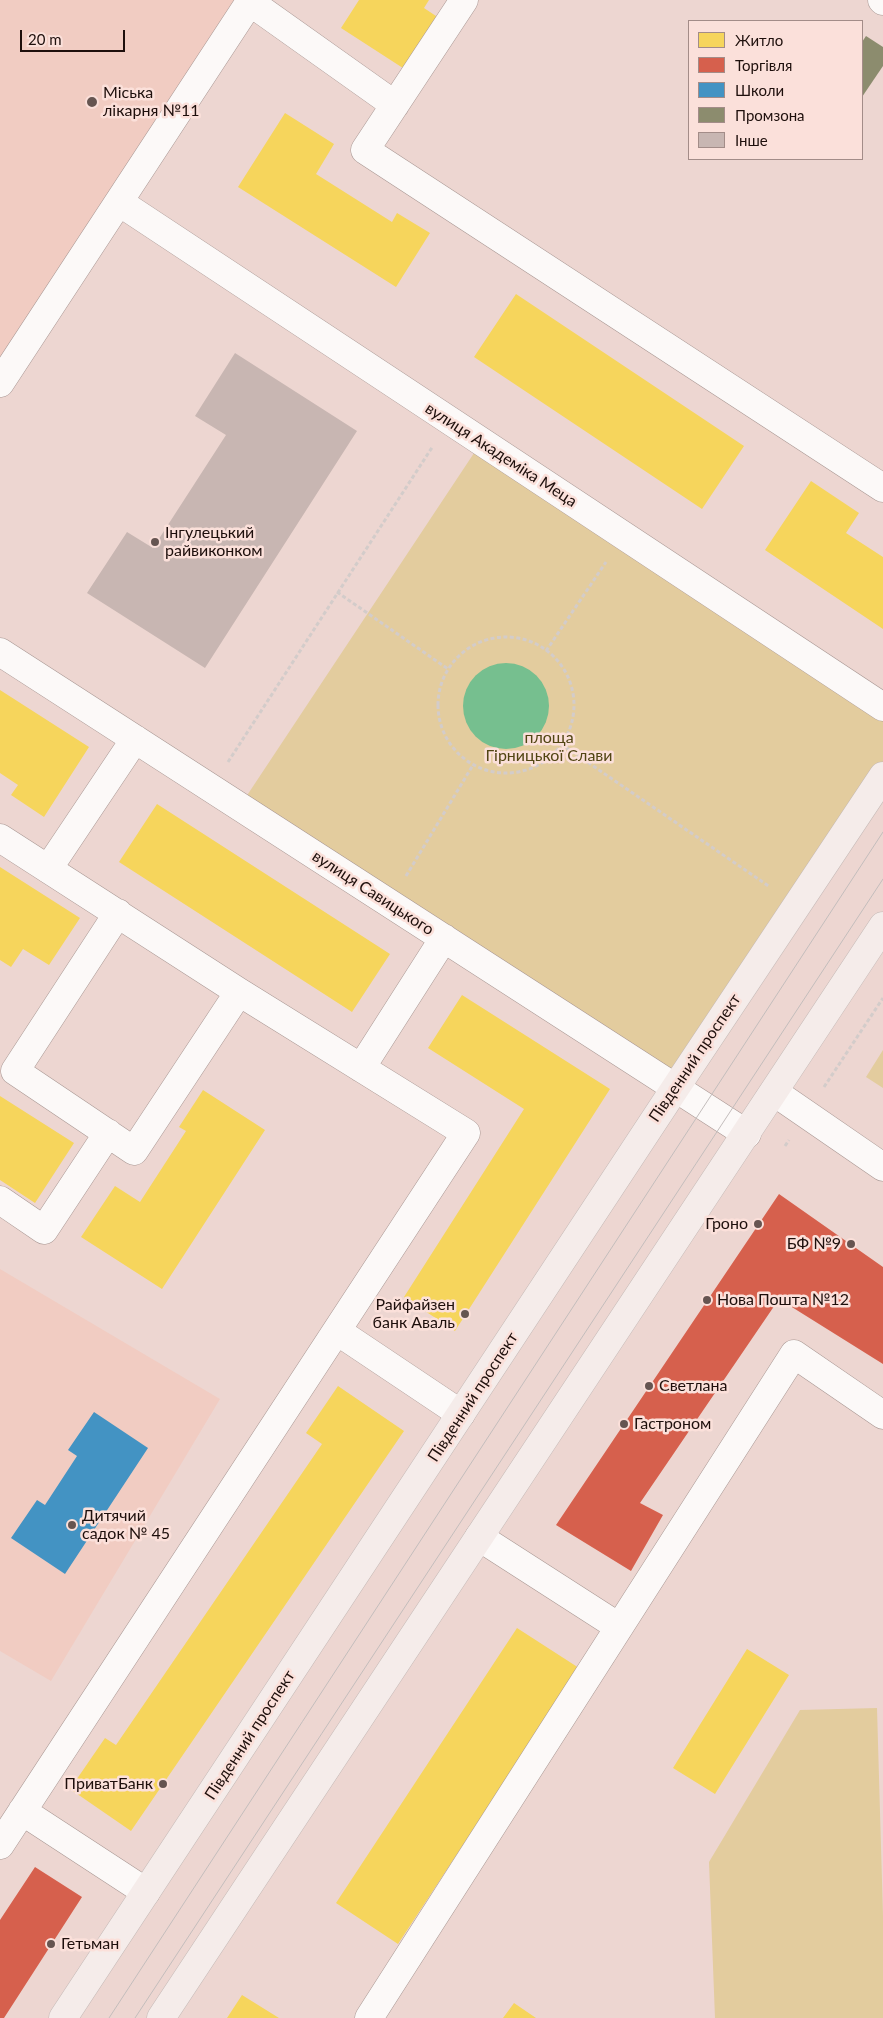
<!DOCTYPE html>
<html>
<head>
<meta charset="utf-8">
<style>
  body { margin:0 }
  #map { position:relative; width:883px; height:2018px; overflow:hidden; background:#edd6d1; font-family:Lato,sans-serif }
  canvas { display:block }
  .legend { position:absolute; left:688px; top:20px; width:175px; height:140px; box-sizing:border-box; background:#fbe0da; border:1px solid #a38c88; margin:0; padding:6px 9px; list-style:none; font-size:15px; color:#1e0f0c }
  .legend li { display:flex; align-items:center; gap:10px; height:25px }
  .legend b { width:25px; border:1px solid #a38c88 }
  .scale { position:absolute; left:20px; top:30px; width:105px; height:22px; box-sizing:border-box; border:2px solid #1e0f0c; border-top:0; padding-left:6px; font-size:15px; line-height:18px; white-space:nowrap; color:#1e0f0c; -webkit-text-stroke:4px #fbe0da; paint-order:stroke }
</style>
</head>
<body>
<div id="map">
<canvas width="883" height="2018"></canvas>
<ul class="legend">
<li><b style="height:14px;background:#f6d55c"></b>Житло</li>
<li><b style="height:14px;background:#d6604d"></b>Торгівля</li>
<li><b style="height:14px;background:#4393c3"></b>Школи</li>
<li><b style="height:14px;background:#8c8c6e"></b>Промзона</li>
<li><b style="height:14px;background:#c8b6b2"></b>Інше</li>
</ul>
<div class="scale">20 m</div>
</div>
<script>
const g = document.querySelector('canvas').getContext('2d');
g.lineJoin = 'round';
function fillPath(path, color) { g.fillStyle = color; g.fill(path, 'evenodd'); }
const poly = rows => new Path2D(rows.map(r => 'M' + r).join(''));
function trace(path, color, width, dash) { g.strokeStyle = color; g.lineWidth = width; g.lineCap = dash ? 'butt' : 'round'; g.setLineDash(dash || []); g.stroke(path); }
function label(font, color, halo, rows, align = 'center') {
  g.font = font + ' Lato,sans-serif'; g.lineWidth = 5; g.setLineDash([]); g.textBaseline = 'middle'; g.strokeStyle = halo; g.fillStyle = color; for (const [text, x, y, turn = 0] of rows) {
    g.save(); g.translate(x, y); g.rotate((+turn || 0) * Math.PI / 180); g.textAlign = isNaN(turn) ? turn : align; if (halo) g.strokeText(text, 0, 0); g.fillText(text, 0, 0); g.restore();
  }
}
fillPath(poly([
  [0,0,251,0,0,385],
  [0,1269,220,1399,51,1681,0,1651]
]), '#f1ccc2');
fillPath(poly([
  [482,441,883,707,883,776,676,1087,240,806],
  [883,1050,883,1088,866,1077],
  [877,1708,883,1916,883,2018,715,2018,709,1862,800,1710]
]), '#e3cc9e');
fillPath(poly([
  '463 706a43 43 0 1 1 86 0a43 43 0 1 1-86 0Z'
]), '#76bf8f');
fillPath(poly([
  [359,0,429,0,424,8,439,18,406,70,341,28],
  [285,113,334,144,316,174,392,222,397,213,430,233,396,287,238,187],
  [516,294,744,446,702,509,474,357],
  [811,481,859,513,846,533,883,557,883,629,765,550],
  [0,690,89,747,44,817,11,795,18,785,0,773],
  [157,804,390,954,352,1012,119,862],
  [0,867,80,918,49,965,23,949,11,967,0,960],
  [462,995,610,1089,455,1331,404,1297,524,1109,428,1048],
  [203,1090,265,1130,162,1289,81,1237,115,1186,140,1202,186,1131,179,1127],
  [0,1096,74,1143,35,1203,0,1180],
  [338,1386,404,1431,131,1831,70,1789,105,1738,116,1745,322,1444,306,1433],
  [517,1628,579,1668,398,1944,336,1903],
  [747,1649,789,1675,715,1794,673,1768],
  [242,1995,279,2018,227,2018],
  [514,2003,536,2018,503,2018]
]), '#f6d55c');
fillPath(poly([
  [779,1194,883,1267,883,1364,779,1299,640,1503,663,1515,631,1571,556,1525],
  [35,1867,82,1897,4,2018,0,2018,0,1920]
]), '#d6604d');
fillPath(poly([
  [94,1412,148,1448,65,1574,11,1538,37,1500,45,1505,77,1456,68,1450]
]), '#4393c3');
fillPath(poly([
  [866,36,883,47,883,66,862,97,862,42]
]), '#8c8c6e');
fillPath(poly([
  [235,353,357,431,205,668,87,593,127,532,153,548,226,435,195,416]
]), '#c8b6b2');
const minor = poly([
  [464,0,365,150,883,488],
  [882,0,883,1],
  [250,2,395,105],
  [119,202,883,707],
  [0,383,251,0],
  [0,652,747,1134],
  [0,838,239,992,466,1133,0,1845],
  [48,869,135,739],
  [118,913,15,1071,134,1151,239,992],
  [361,1068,444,938],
  [774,1092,883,1167],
  [0,1200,44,1230,108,1133],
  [337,1331,461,1414],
  [479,1537,619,1627],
  [22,1811,146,1892],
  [369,2018,794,1354,883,1415]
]);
const major = poly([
  [63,2018,676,1087,883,776],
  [161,2018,883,926]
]);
trace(minor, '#a89793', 29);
trace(major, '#c3b8b5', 29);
trace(poly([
  [337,592,448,669],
  '438 705a68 68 0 1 1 136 0a68 68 0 1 1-136 0Z',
  [546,651,606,562],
  [561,744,770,887],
  [228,762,433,446],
  [406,876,473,765],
  [824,1087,883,998],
  [785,1146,789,1140]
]), '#d3ccca', 3, [4, 2.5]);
trace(minor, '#fcf9f8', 28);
trace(major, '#f5ecea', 28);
trace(poly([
  [109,2018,883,832],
  [135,2018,883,879]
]), '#c3bdbc', 1);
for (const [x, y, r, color] of [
  [92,102,6,"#665551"],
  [155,542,5,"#665551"],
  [758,1224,5,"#665551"],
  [851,1244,5,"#665551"],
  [707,1300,5,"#665551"],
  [465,1314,5,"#665551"],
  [649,1386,5,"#665551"],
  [624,1424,5,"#665551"],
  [72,1525,5,"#665551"],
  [163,1784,5,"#665551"],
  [51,1944,5,"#665551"]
]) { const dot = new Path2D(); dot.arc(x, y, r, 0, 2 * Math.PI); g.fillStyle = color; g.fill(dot); trace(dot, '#fbe0da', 2); }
label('16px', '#1e0f0c', '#fbe0da', [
  ["Міська",103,93],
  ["лікарня №11",103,111],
  ["Інгулецький",165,533],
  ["райвиконком",165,551],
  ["Гроно",748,1224,"right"],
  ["БФ №9",841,1244,"right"],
  ["Нова Пошта №12",717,1300],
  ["Райфайзен",455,1305,"right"],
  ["банк Аваль",455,1323,"right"],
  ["Светлана",659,1386],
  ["Гастроном",634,1424],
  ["Дитячий",82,1516],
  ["садок № 45",82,1534],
  ["ПриватБанк",153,1784,"right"],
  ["Гетьман",61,1944]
], 'left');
label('16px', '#1e0f0c', '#fbe0da', [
  ["вулиця Академіка Меца",501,455,33],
  ["вулиця Савицького",373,893,33],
  ["Південний проспект",695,1058,-56],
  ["Південний проспект",473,1397,-57],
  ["Південний проспект",250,1735,-57]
]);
label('16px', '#514513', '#fbe0da', [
  ["площа",549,738],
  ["Гірницької Слави",549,756]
]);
</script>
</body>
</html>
